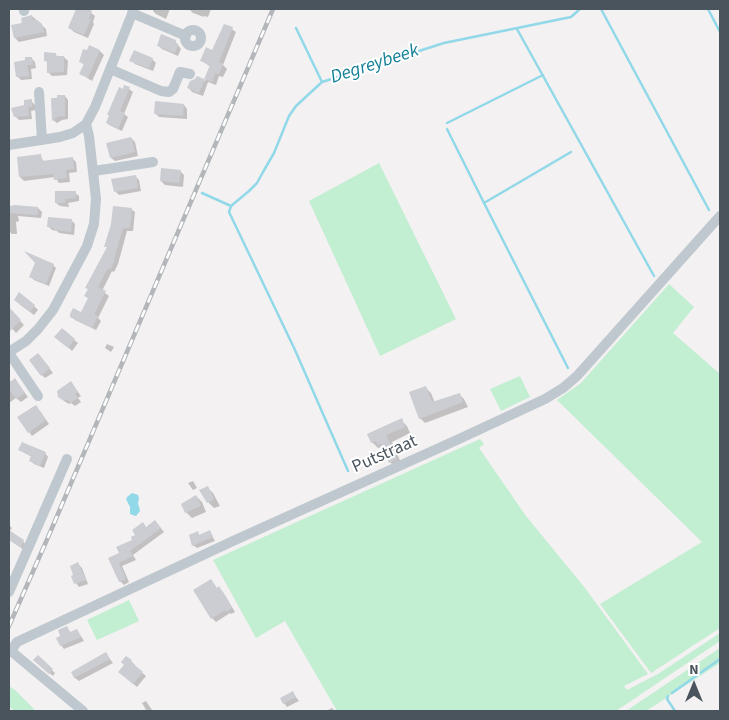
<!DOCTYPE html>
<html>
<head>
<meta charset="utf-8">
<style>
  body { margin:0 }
  #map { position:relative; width:729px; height:720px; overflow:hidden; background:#f3f1f1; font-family:"Source Sans 3",sans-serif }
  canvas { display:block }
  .frame { position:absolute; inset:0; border:10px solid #49545d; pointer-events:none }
  .north { position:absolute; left:669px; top:660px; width:50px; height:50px; -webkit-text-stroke:4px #fff; paint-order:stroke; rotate:0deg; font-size:14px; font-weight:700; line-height:20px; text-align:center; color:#49545d }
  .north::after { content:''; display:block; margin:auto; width:18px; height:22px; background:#49545d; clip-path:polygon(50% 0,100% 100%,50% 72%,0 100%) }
</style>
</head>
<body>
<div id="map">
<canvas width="729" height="720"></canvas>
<div class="frame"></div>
<div class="north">N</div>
</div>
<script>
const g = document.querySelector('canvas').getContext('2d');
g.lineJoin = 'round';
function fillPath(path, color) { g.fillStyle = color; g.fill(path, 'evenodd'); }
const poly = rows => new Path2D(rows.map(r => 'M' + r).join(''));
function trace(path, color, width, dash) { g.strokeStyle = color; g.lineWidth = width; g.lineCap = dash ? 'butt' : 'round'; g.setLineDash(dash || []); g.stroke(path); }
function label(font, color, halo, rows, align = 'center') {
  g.font = font + ' "Source Sans 3",sans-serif'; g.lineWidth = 4; g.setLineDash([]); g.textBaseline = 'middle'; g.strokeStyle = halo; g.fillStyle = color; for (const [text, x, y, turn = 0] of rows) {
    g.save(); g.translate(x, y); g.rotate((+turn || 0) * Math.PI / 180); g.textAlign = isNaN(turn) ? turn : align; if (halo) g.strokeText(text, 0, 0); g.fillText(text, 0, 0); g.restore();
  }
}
fillPath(poly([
  [379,163,456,319,380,356,309,201],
  [669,284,694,307,673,333,720,374,720,628,651,673,600,604,702,542,557,400,581,383],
  [520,376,530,397,501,411,490,389],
  [480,439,484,444,479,448,526,516,585,588,648,674,624,686,627,690,658,674,720,633,720,641,616,711,337,711,285,621,256,638,213,560],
  [129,600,139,621,97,640,87,620],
  [720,648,720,663,646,711,626,711],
  [9,686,15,690,36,711,14,711,9,706]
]), '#c2eed2');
fillPath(poly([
  [132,493,138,495,139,498,138,503,140,511,136,516,130,514,130,507,126,499,127,497]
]), '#91d8e9');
fillPath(poly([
  [77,9,91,9,90,12,95,16,93,22,94,24,88,38,74,32,70,28],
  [153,9,170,9,166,19,156,14,153,11],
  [189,9,211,9,208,17,204,16,204,17,193,13],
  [32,16,46,29,47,36,19,42,15,38,23,19],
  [232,29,236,32,223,65,227,69,223,77,219,76,216,85,208,82,203,96,192,92,189,88,197,77,205,81,211,67,202,61,213,51],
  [175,41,181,49,178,56,162,49,158,45],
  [90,47,100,51,104,55,92,81,81,74,85,66,81,62],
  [55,54,58,57,64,57,68,61,67,75,52,76,48,72,48,63,45,60],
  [31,58,35,62,36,68,31,69,32,79,21,80,17,76,27,61],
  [152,59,156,63,153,71,135,64,131,60],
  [125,86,133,92,124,114,128,117,122,131,111,126,107,123],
  [65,96,68,100,68,119,62,120,57,123,53,120,52,99],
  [31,101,35,105,36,110,31,111,32,119,19,120,15,116],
  [184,105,187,109,187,119,159,117,155,113],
  [131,138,135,142,138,156,115,161,111,158],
  [40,155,44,162,72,158,76,162,77,172,69,173,70,182,59,183,55,177,24,181,20,177,18,158],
  [180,171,184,175,183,187,165,185,161,181],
  [135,176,139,180,141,191,119,195,115,191],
  [75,193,79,196,79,201,68,203,69,207,60,206,56,203],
  [9,207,38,208,42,212,41,218,18,216,19,221,16,222,17,234,12,234,9,231],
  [131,209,135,212,133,231,127,231,118,264,114,272,112,271,102,291,109,296,98,318,101,321,96,330,75,320,71,316,81,314,89,299,86,296,89,290,86,287,108,248,106,246],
  [71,220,75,224,74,235,59,233,57,231,52,230,48,226],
  [53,265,56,268,49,286,34,280,30,276],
  [19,304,34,306,38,310,34,315],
  [9,309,24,325,16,333,9,325],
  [60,340,74,340,78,343,72,351],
  [107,344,114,347,111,352,105,348],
  [42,359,53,373,45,378,42,375],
  [9,379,11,382,15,380,28,397,21,402,16,398,9,403],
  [71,383,81,396,78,398,81,402,75,406,71,403,69,404,64,401],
  [426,388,431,393,435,403,459,394,464,399,468,407,425,423,420,418],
  [40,411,49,424,32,436,19,418],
  [401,420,407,426,410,433,392,442,402,465,396,468,390,462,384,449,382,447,378,448,372,442],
  [19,450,45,453,48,457,44,468,34,464,30,460,32,457],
  [193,481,197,488,193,490,188,483],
  [207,487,213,493,220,506,214,508,208,502],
  [196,496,202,502,206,512,192,518,186,512],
  [9,525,12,528,9,532,26,544,24,550,9,539],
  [159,526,164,532,133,555,136,560,122,566,129,582,124,585,120,581,110,559,121,554,147,528],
  [210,532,215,541,197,548,193,545,198,533,200,536],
  [78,564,82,568,88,584,79,587,76,583],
  [211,581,217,589,219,588,223,592,235,612,231,614,230,613,216,622,212,618],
  [67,628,71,633,77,630,84,641,64,649,61,645,62,636],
  [106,654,113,663,79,681,75,678,72,672],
  [38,657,55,673,53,676,37,663],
  [131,661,135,665,134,666,146,676,137,687,124,676],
  [292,692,299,701,287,707,284,703],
  [146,701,152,710,149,711,146,710,142,703],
  [332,708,335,711,326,711]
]), '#0003');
trace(poly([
  [601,9,709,210],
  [708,9,720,32],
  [296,28,322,82],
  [517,29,654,276],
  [447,123,543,75],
  [447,129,484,203,571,152],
  [202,193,231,206,249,191,257,183,263,172,274,153,289,116,296,106,322,82,444,43,571,17,580,9],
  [484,203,568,368],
  [231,206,229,212,295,350,348,471],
  [672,693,720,659],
  [668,696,667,699,675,711]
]), '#91d8e9', 2.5);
fillPath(poly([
  [76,9,86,9,92,11,89,18,91,19,84,35,68,28],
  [32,15,33,20,37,20,42,24,44,32,14,38,11,25,22,23,21,18],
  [224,24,233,27,219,62,223,64,219,74,215,73,212,82,205,79,199,93,187,88,190,81,195,79,197,76,204,79,210,65,200,61,206,47,212,50],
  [161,34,176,40,175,43,178,45,175,53,157,46],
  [89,45,100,50,88,78,79,74,84,64,79,62,83,49,87,50],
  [134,50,153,58,149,68,129,61],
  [44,52,56,53,56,56,64,56,64,72,47,73,47,61,44,61],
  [25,57,32,57,33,65,27,65,29,76,16,77,14,62,25,60],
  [124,85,130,87,120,111,125,113,118,129,106,123,109,115,107,115,119,87,123,89],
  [57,95,65,95,65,116,57,117,52,121,51,98,57,98],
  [32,99,32,107,28,107,29,116,14,117,11,108,24,105,24,100],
  [155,101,184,104,183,116,154,114],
  [131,137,135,152,110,158,106,143],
  [41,154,42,161,73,157,74,169,66,170,67,178,54,180,53,174,19,177,17,157],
  [161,168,181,170,179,183,160,181],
  [136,175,138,188,114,192,111,179],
  [55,191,76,191,76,198,65,199,65,203,55,203],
  [15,205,38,207,38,215,9,213,9,206],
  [113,206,132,208,130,228,123,228,114,259,115,260,110,270,108,268,98,287,106,291,94,314,98,316,92,328,70,317,70,314,73,308,81,312,88,298,84,296,88,289,85,288,107,247,104,247,111,224],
  [48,217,72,219,71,232,54,230,54,228,47,227],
  [24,251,54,264,46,284,29,277,35,263],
  [19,292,35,305,30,312,14,300],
  [9,307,21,320,9,332],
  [62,328,75,339,68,348,54,337],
  [38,353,50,368,41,376,29,360],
  [15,378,25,393,16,399,9,389,9,383],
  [71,381,78,392,75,394,78,398,70,403,67,399,64,401,58,397,57,391],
  [426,386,432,402,460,393,463,402,419,419,409,392],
  [36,405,46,420,28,433,17,417],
  [402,418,405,427,386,435,397,459,389,463,381,444,378,445,376,441,371,443,367,434],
  [22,442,46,452,40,466,29,461,31,456,18,450],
  [208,486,214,499,207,503,199,490],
  [196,495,201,506,185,513,181,504],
  [155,520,161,528,130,551,133,556,119,563,126,579,119,582,108,558,119,553,116,547,132,540,131,537,135,535,132,530,143,522,146,527],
  [9,530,24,540,21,548,9,540],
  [210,530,213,537,192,546,189,535,198,531,199,535],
  [78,562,86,580,74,584,71,576,73,575,70,566],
  [211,579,217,588,219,586,232,608,226,612,225,610,211,619,193,590],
  [67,626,70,632,77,629,81,637,60,646,56,638,60,636,58,630],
  [106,652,110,659,74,678,71,672],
  [38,655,53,669,49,674,33,660],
  [126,656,132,660,131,662,143,672,133,684,118,672,124,665,121,662],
  [293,691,296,697,283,704,280,698]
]), '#cbcdd3');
trace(poly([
  [24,9,24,11],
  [132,13,186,36],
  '185 38a8 8 0 1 1 16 0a8 8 0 1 1-16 0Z',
  [110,69,161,91,169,92,173,89,180,72,190,74],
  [39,92,42,140],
  [9,145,60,137,73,133,86,124,95,107,134,9],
  [94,171,153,162],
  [9,352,26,341,38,329,53,310,87,246,94,224,96,199,89,136,86,124],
  [9,353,38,396],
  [9,592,67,459],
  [83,711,11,651,17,642,233,541,459,439,545,399,563,388,577,376,720,216]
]), '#bfc8ce', 10);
const rail = poly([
  [9,626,49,535,273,9]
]);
trace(rail, '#b3b6ba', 4.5);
trace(rail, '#fff', 2.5, [8]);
label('18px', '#49545d', '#fff', [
  ["Putstraat",385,455,-24]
]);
label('italic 19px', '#137f98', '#fff', [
  ["Degreybeek",375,65,-18]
]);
</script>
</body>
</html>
